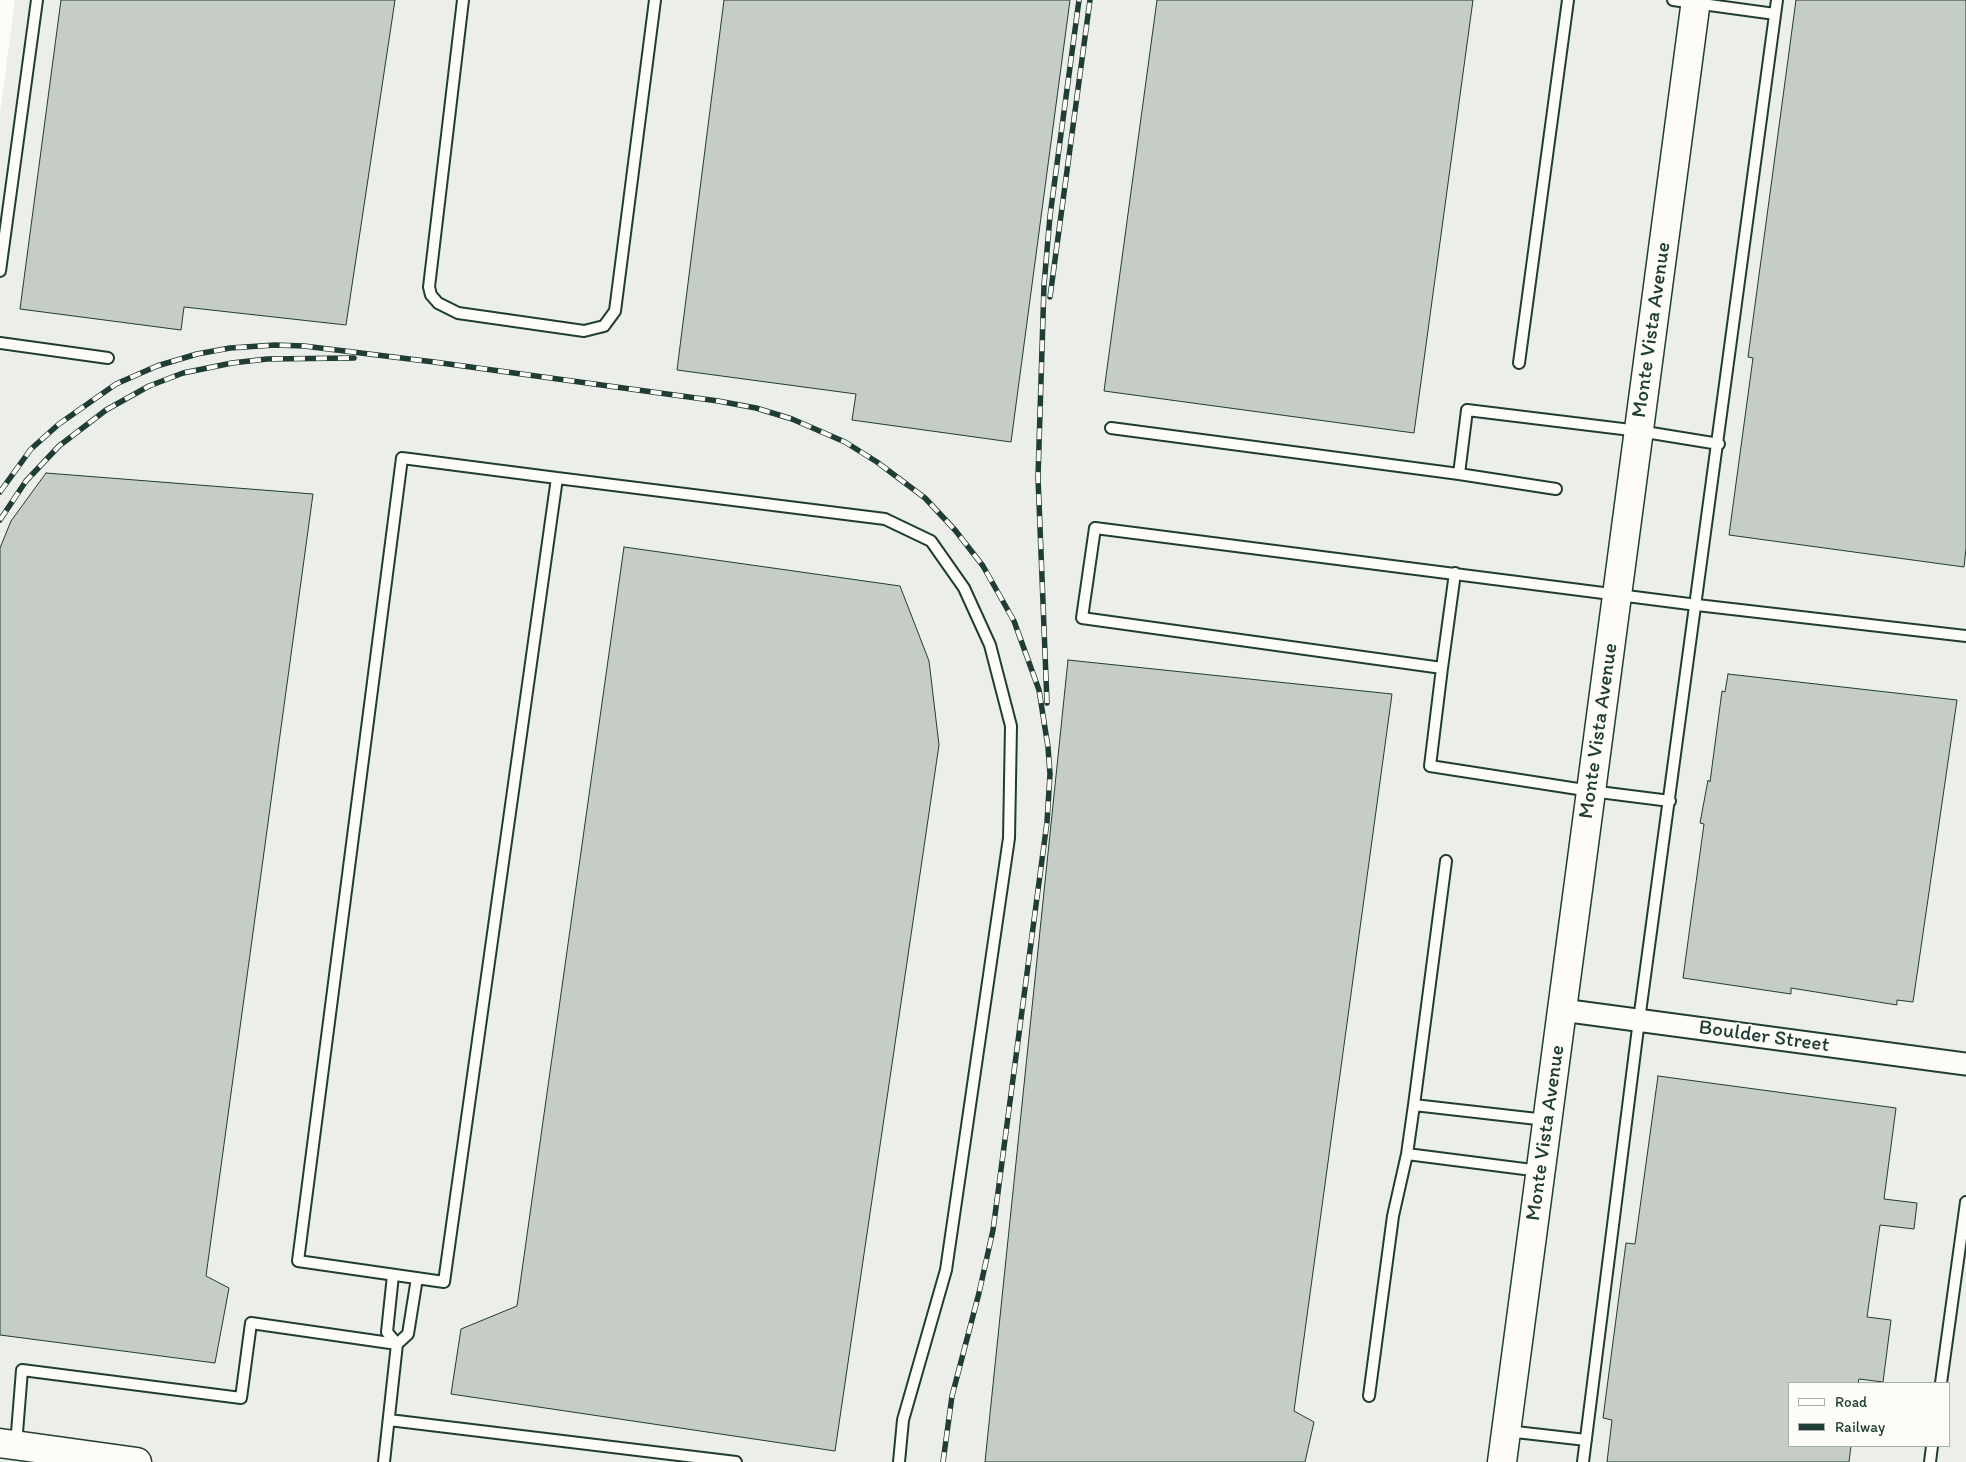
<!DOCTYPE html>
<html>
<head>
<meta charset="utf-8">
<style>
  body { margin:0 }
  #map { position:relative; width:1966px; height:1462px; overflow:hidden; background:#fdfcf7; font-family:Itim,sans-serif }
  canvas { display:block }
  .legend { position:absolute; left:1788px; top:1382px; width:162px; height:65px; box-sizing:border-box; background:#fdfcf7; border:1px solid #a4b0a9; margin:0; padding:6px 9px; list-style:none; font-size:15px; color:#1f3d34 }
  .legend li { display:flex; align-items:center; gap:10px; height:25px }
  .legend b { width:25px; border:1px solid #a4b0a9 }
</style>
</head>
<body>
<div id="map">
<canvas width="1966" height="1462"></canvas>
<ul class="legend">
<li><b style="height:6px;background:#fdfcf7"></b>Road</li>
<li><b style="height:6px;background:#1f3d34"></b>Railway</li>
</ul>
</div>
<script>
const g = document.querySelector('canvas').getContext('2d');
g.lineJoin = 'round';
function fillPath(path, color) { g.fillStyle = color; g.fill(path, 'evenodd'); }
const poly = rows => new Path2D(rows.map(r => 'M' + r).join(''));
function trace(path, color, width, dash) { g.strokeStyle = color; g.lineWidth = width; g.lineCap = dash ? 'butt' : 'round'; g.setLineDash(dash || []); g.stroke(path); }
function label(font, color, halo, rows, align = 'center') {
  g.font = font + ' Itim,sans-serif'; g.lineWidth = 4; g.setLineDash([]); g.textBaseline = 'middle'; g.strokeStyle = halo; g.fillStyle = color; for (const [text, x, y, turn = 0] of rows) {
    g.save(); g.translate(x, y); g.rotate((+turn || 0) * Math.PI / 180); g.textAlign = isNaN(turn) ? turn : align; if (halo) g.strokeText(text, 0, 0); g.fillText(text, 0, 0); g.restore();
  }
}
fillPath(poly([
  [15,0,1966,0,1966,1462,0,1462,0,113],
  [1790,1383,1950,1383,1950,1446,1790,1446]
]), '#eceee9');
const building = poly([
  [61,0,395,0,346,325,184,307,181,330,20,309,61,0],
  [724,0,1070,0,1011,442,852,420,856,394,677,370,724,0],
  [1157,0,1473,0,1414,433,1104,391,1157,0],
  [1796,0,1966,0,1966,548,1964,567,1729,535,1753,358,1748,357,1796,0],
  [46,473,313,494,206,1276,229,1288,215,1363,0,1335,0,548,11,521,46,473],
  [624,547,900,586,929,661,939,745,835,1451,451,1394,461,1329,517,1306,624,547],
  [1068,660,1392,694,1294,1411,1314,1422,1305,1462,985,1462,1068,660],
  [1728,674,1957,700,1913,1002,1897,1000,1897,1005,1791,988,1791,994,1683,978,1704,824,1700,823,1708,780,1710,782,1722,691,1725,692,1728,674],
  [1658,1076,1896,1108,1884,1199,1917,1203,1914,1229,1880,1225,1867,1317,1891,1320,1883,1382,1859,1379,1858,1383,1790,1383,1790,1446,1851,1446,1849,1462,1607,1462,1612,1420,1603,1418,1626,1243,1635,1244,1658,1076]
]);
fillPath(building, '#c6cdc7');
trace(building, '#1f3d34', 1);
const lane = poly([
  [463,0,429,287,431,295,438,303,458,313,584,331,604,326,615,311,655,0],
  [1673,0,1775,14],
  [0,271,37,0],
  [0,343,108,358],
  [1519,363,1568,0],
  [1111,428,1459,474,1467,410,1639,431,1719,444],
  [402,458,557,478,444,1282,298,1261,402,458],
  [1459,474,1556,489],
  [557,478,885,519,931,541,964,588,990,645,1011,726,1009,838,946,1270,903,1420,899,1462],
  [1442,668,1455,573],
  [1670,801,1591,791,1430,766,1442,668,1082,618,1095,528,1697,605,1966,636],
  [1414,1105,1446,861],
  [1540,1171,1407,1154,1414,1105,1546,1120],
  [393,1275,387,1332,397,1344],
  [1941,1383,1966,1202],
  [1369,1396,1393,1216,1407,1154],
  [389,1420,736,1462],
  [1507,1431,1586,1440],
  [16,1445,22,1370,241,1398,251,1323,397,1344],
  [384,1462,397,1344,408,1334,417,1278],
  [1583,1462,1639,1020,1777,0],
  [1930,1462,1932,1446]
]);
const street = poly([
  [1562,1010,1966,1064]
]);
const secondary = poly([
  [0,1443,137,1462],
  [1502,1462,1696,0]
]);
trace(lane, '#1f3d34', 14);
trace(street, '#1f3d34', 25);
trace(secondary, '#1f3d34', 31);
trace(lane, '#fdfcf7', 10);
trace(street, '#fdfcf7', 21);
trace(secondary, '#fdfcf7', 28);
const rail = poly([
  [1050,297,1090,0],
  [0,492,31,449,59,424,116,384,157,366,197,354,230,348,275,345,304,346,434,362,718,401,756,408,792,419,845,442,877,462,925,498,955,530,983,566,1014,621,1039,690,1048,747,1050,774,1047,822,993,1230,979,1293,952,1396,943,1462],
  [0,520,26,481,59,446,106,410,149,386,183,373,232,363,267,359,354,358],
  [1047,703,1038,477,1044,285,1050,216,1079,0]
]);
trace(rail, '#1f3d34', 5.5);
trace(rail, '#fdfcf7', 4, [11]);
label('21px', '#1f3d34', '#fdfcf7', [
  ["Monte Vista Avenue",1652,330,-82],
  ["Monte Vista Avenue",1599,731,-82],
  ["Boulder Street",1764,1037,8],
  ["Monte Vista Avenue",1546,1133,-82]
]);
</script>
</body>
</html>
